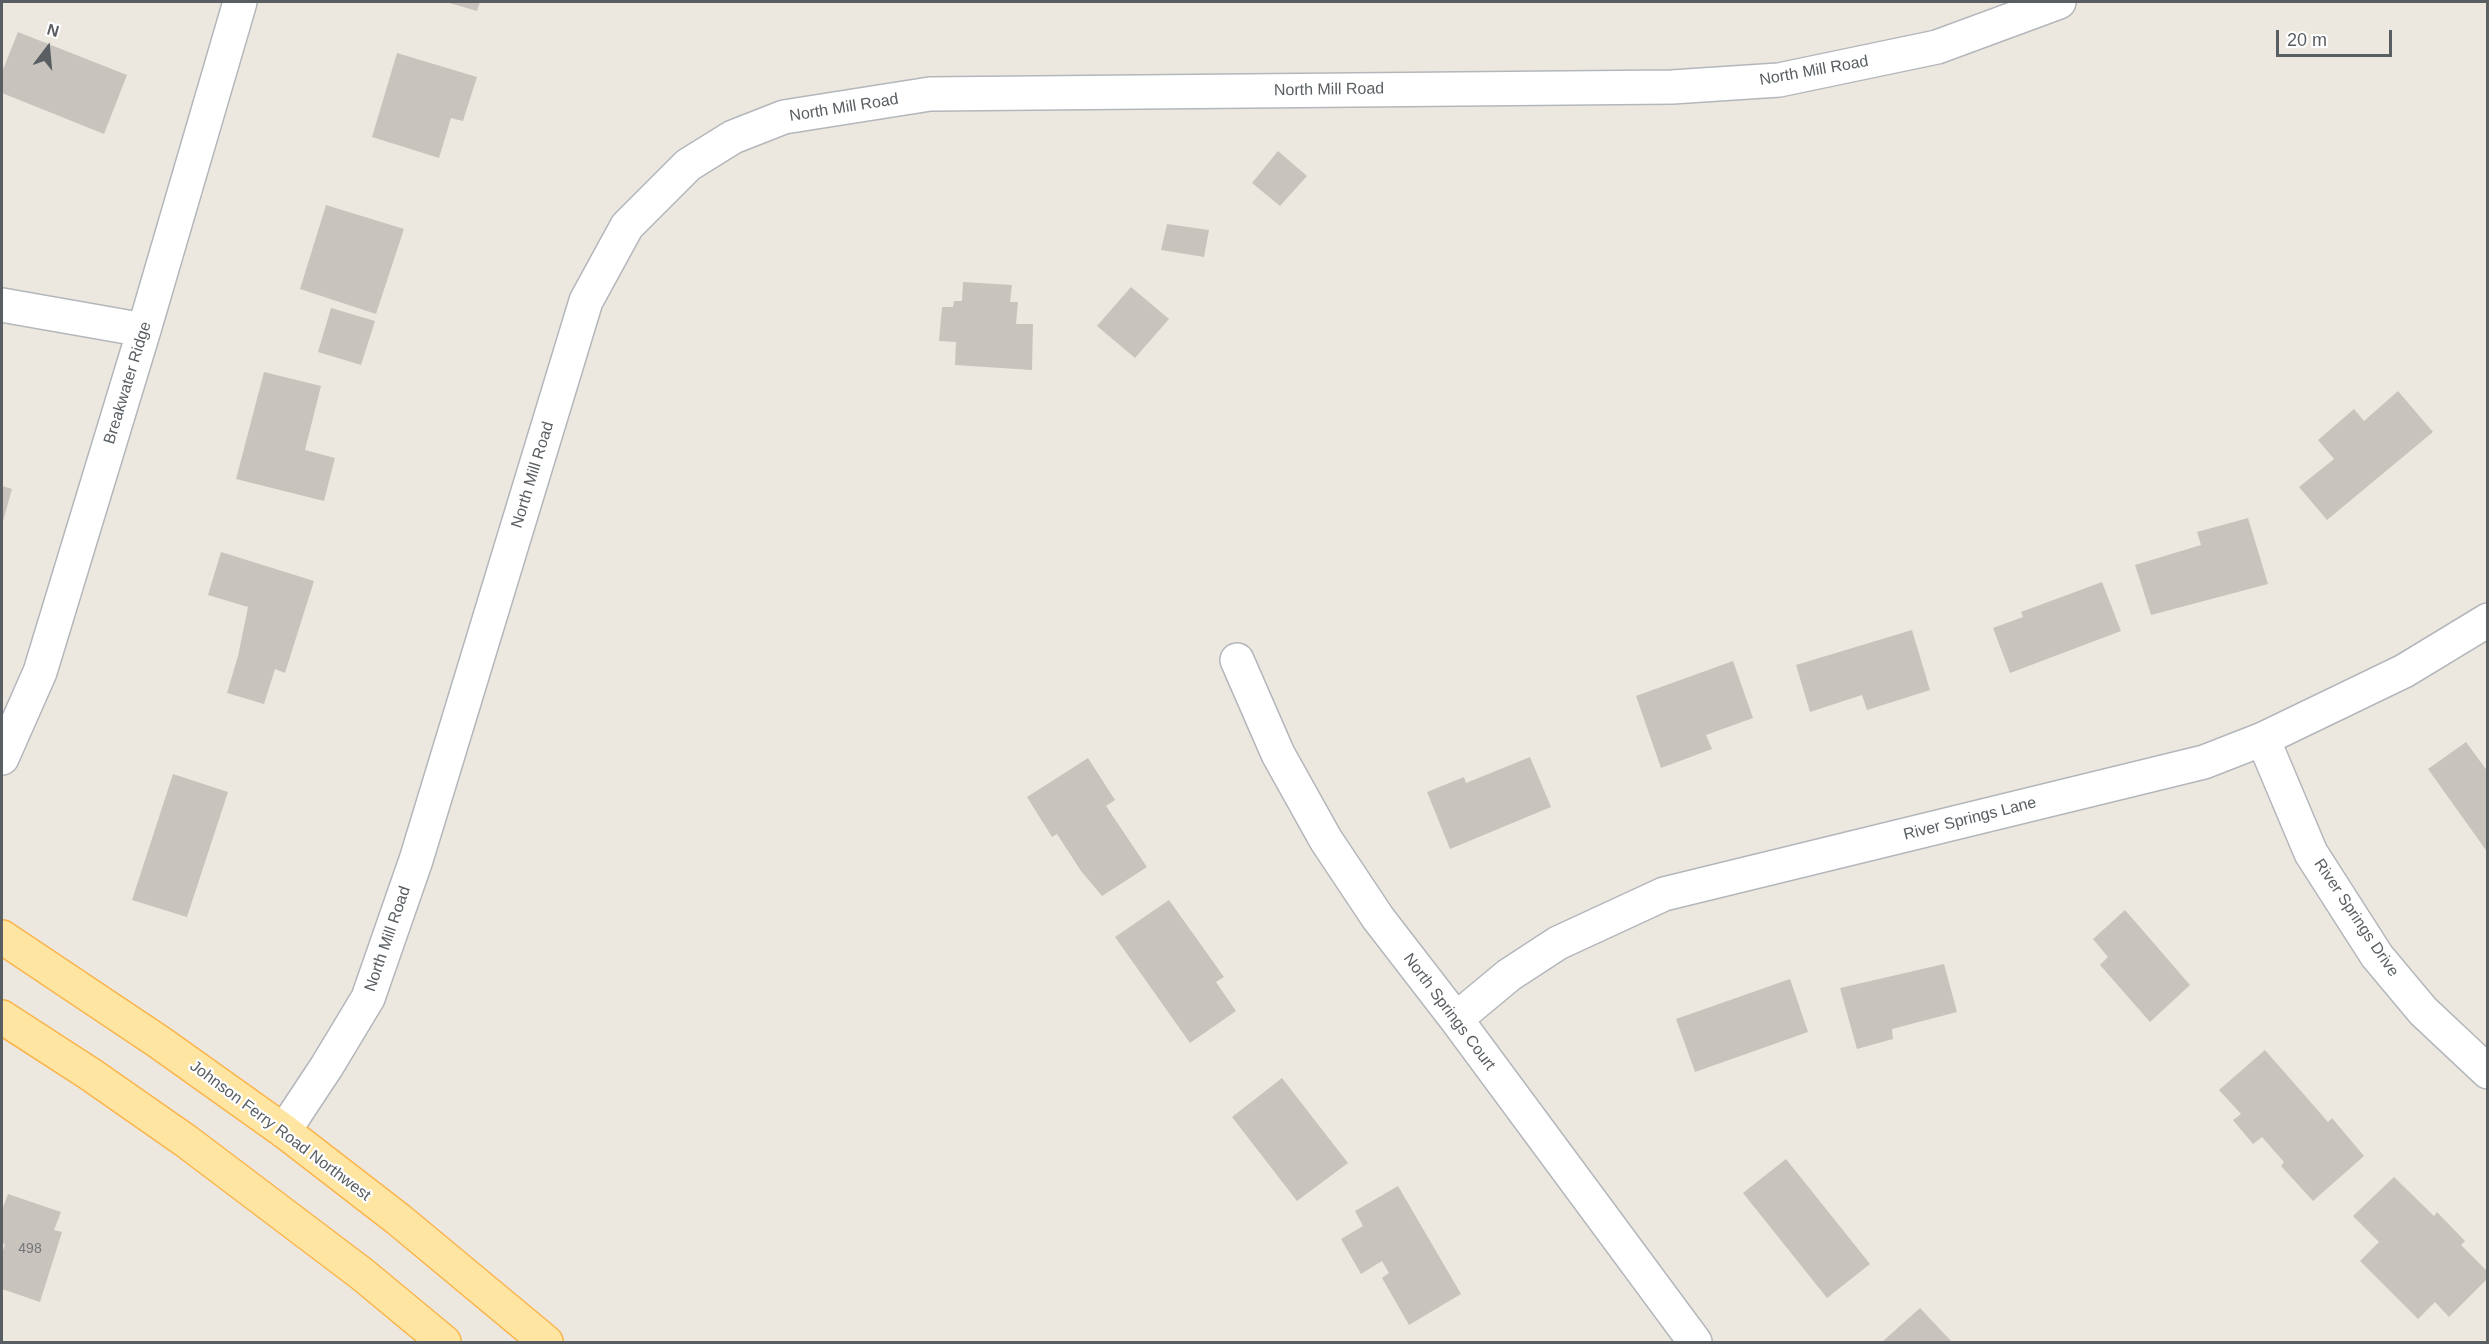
<!DOCTYPE html>
<html>
<head>
<meta charset="utf-8">
<style>
  body { margin:0 }
  #map { position:relative; width:2489px; height:1344px; overflow:hidden; background:#ede8df; font-family:Helvetica,sans-serif }
  canvas { display:block }
  .frame { position:absolute; inset:0; border:3px solid #585e62; pointer-events:none }
  .north { position:absolute; left:18px; top:18px; width:60px; height:60px; -webkit-text-stroke:4px #fff; paint-order:stroke; rotate:16deg; font-size:16px; font-weight:700; line-height:24px; text-align:center; color:#585e62 }
  .north::after { content:''; display:block; margin:auto; width:21px; height:27px; background:#585e62; clip-path:polygon(50% 0,100% 100%,50% 72%,0 100%) }
  .scale { position:absolute; left:2276px; top:30px; width:116px; height:27px; box-sizing:border-box; border:3px solid #585e62; border-top:0; padding-left:8px; font-size:18px; line-height:21px; white-space:nowrap; color:#585e62; -webkit-text-stroke:4px #fff; paint-order:stroke }
</style>
</head>
<body>
<div id="map">
<canvas width="2489" height="1344"></canvas>
<div class="frame"></div>
<div class="north">N</div>
<div class="scale">20 m</div>
</div>
<script>
const g = document.querySelector('canvas').getContext('2d');
g.lineJoin = 'round';
function fillPath(path, color) { g.fillStyle = color; g.fill(path, 'evenodd'); }
const poly = rows => new Path2D(rows.map(r => 'M' + r).join(''));
function trace(path, color, width, dash) { g.strokeStyle = color; g.lineWidth = width; g.lineCap = dash ? 'butt' : 'round'; g.setLineDash(dash || []); g.stroke(path); }
function label(font, color, halo, rows, align = 'center') {
  g.font = font + ' Helvetica,sans-serif'; g.lineWidth = 4.5; g.setLineDash([]); g.textBaseline = 'middle'; g.strokeStyle = halo; g.fillStyle = color; for (const [text, x, y, turn = 0] of rows) {
    g.save(); g.translate(x, y); g.rotate((+turn || 0) * Math.PI / 180); g.textAlign = isNaN(turn) ? turn : align; if (halo) g.strokeText(text, 0, 0); g.fillText(text, 0, 0); g.restore();
  }
}
fillPath(poly([
  [446,2,480,2,477,11],
  [18,32,127,75,104,134,2,93,2,72],
  [397,53,477,77,463,121,451,118,439,158,372,137],
  [1278,151,1307,176,1280,206,1252,183],
  [326,205,404,229,376,314,300,289],
  [1167,224,1209,230,1204,257,1161,250],
  [963,282,1012,285,1010,302,1018,302,1016,324,1033,324,1032,370,955,365,956,342,939,341,942,307,953,307,954,301,962,301],
  [1131,287,1169,319,1135,358,1097,326],
  [331,308,375,321,361,365,318,352],
  [264,372,321,386,305,450,335,458,324,501,236,479],
  [2398,391,2433,432,2327,520,2299,487,2334,459,2318,440,2354,409,2364,421],
  [2,486,12,489,2,525],
  [2248,518,2268,584,2151,615,2135,565,2201,545,2197,532],
  [221,552,314,581,285,673,275,669,264,704,227,693,238,656,248,607,208,595],
  [2102,582,2121,631,2010,673,1993,628,2023,617,2021,612],
  [1912,630,1930,690,1867,710,1862,695,1810,712,1796,665],
  [1733,661,1753,718,1706,735,1712,749,1661,768,1636,696],
  [2466,742,2488,772,2488,853,2428,769],
  [1530,757,1551,807,1450,849,1427,792,1464,777,1466,783],
  [1088,758,1115,800,1106,806,1147,867,1102,896,1081,871,1057,834,1052,837,1027,797],
  [173,774,228,792,187,917,132,900],
  [1169,900,1224,977,1216,982,1236,1011,1190,1043,1115,937],
  [2125,910,2190,985,2150,1022,2100,965,2108,957,2093,939],
  [1944,964,1957,1012,1892,1029,1893,1039,1857,1049,1840,988],
  [1790,979,1808,1032,1695,1072,1676,1019],
  [2265,1050,2328,1122,2332,1118,2364,1156,2313,1201,2281,1166,2284,1162,2262,1137,2253,1144,2233,1120,2241,1114,2219,1090],
  [1282,1078,1348,1163,1297,1201,1232,1117],
  [1786,1159,1870,1264,1827,1298,1743,1193],
  [2394,1177,2434,1216,2437,1212,2465,1241,2461,1245,2488,1272,2488,1278,2449,1317,2435,1302,2418,1319,2360,1261,2379,1242,2353,1216],
  [1398,1186,1461,1294,1409,1325,1382,1278,1389,1273,1382,1261,1361,1274,1341,1239,1363,1226,1355,1211],
  [8,1194,61,1212,54,1230,62,1232,40,1302,2,1289,2,1254,5,1244,2,1243,2,1210],
  [1920,1308,1952,1342,1882,1342]
]), '#c8c3bc');
const street = poly([
  [2,305,144,330],
  [1237,660,1278,754,1326,840,1378,918,1456,1019,1695,1342],
  [2263,739,2311,853,2377,956,2423,1011,2488,1072],
  [2,758,40,672,144,330,240,2],
  [1456,1019,1509,975,1558,943,1664,894,2204,762,2263,739,2404,671,2488,620],
  [284,1131,327,1066,368,998,416,860,586,301,627,226,688,165,733,137,784,117,930,94,1672,87,1779,80,1937,47,2059,2]
]);
const primary = poly([
  [2,937,159,1042,284,1131,398,1219,546,1342],
  [2,1017,90,1074,186,1141,362,1274,444,1342]
]);
trace(street, '#b3b7bb', 36);
trace(primary, '#fab44b', 36);
trace(street, '#fff', 33);
trace(primary, '#ffe5a2', 33);
label('14px', '#747778', null, [
  ["498",30,1249]
]);
label('16px', '#585e62', '#fff', [
  ["North Mill Road",1814,71,-10],
  ["North Mill Road",1329,90,-1],
  ["North Mill Road",844,108,-9],
  ["Breakwater Ridge",128,383,-73],
  ["North Mill Road",533,475,-73],
  ["River Springs Lane",1970,819,-14],
  ["River Springs Drive",2356,918,56],
  ["North Mill Road",388,939,-71],
  ["North Springs Court",1449,1012,53],
  ["Johnson Ferry Road Northwest",280,1131,37]
]);
</script>
</body>
</html>
